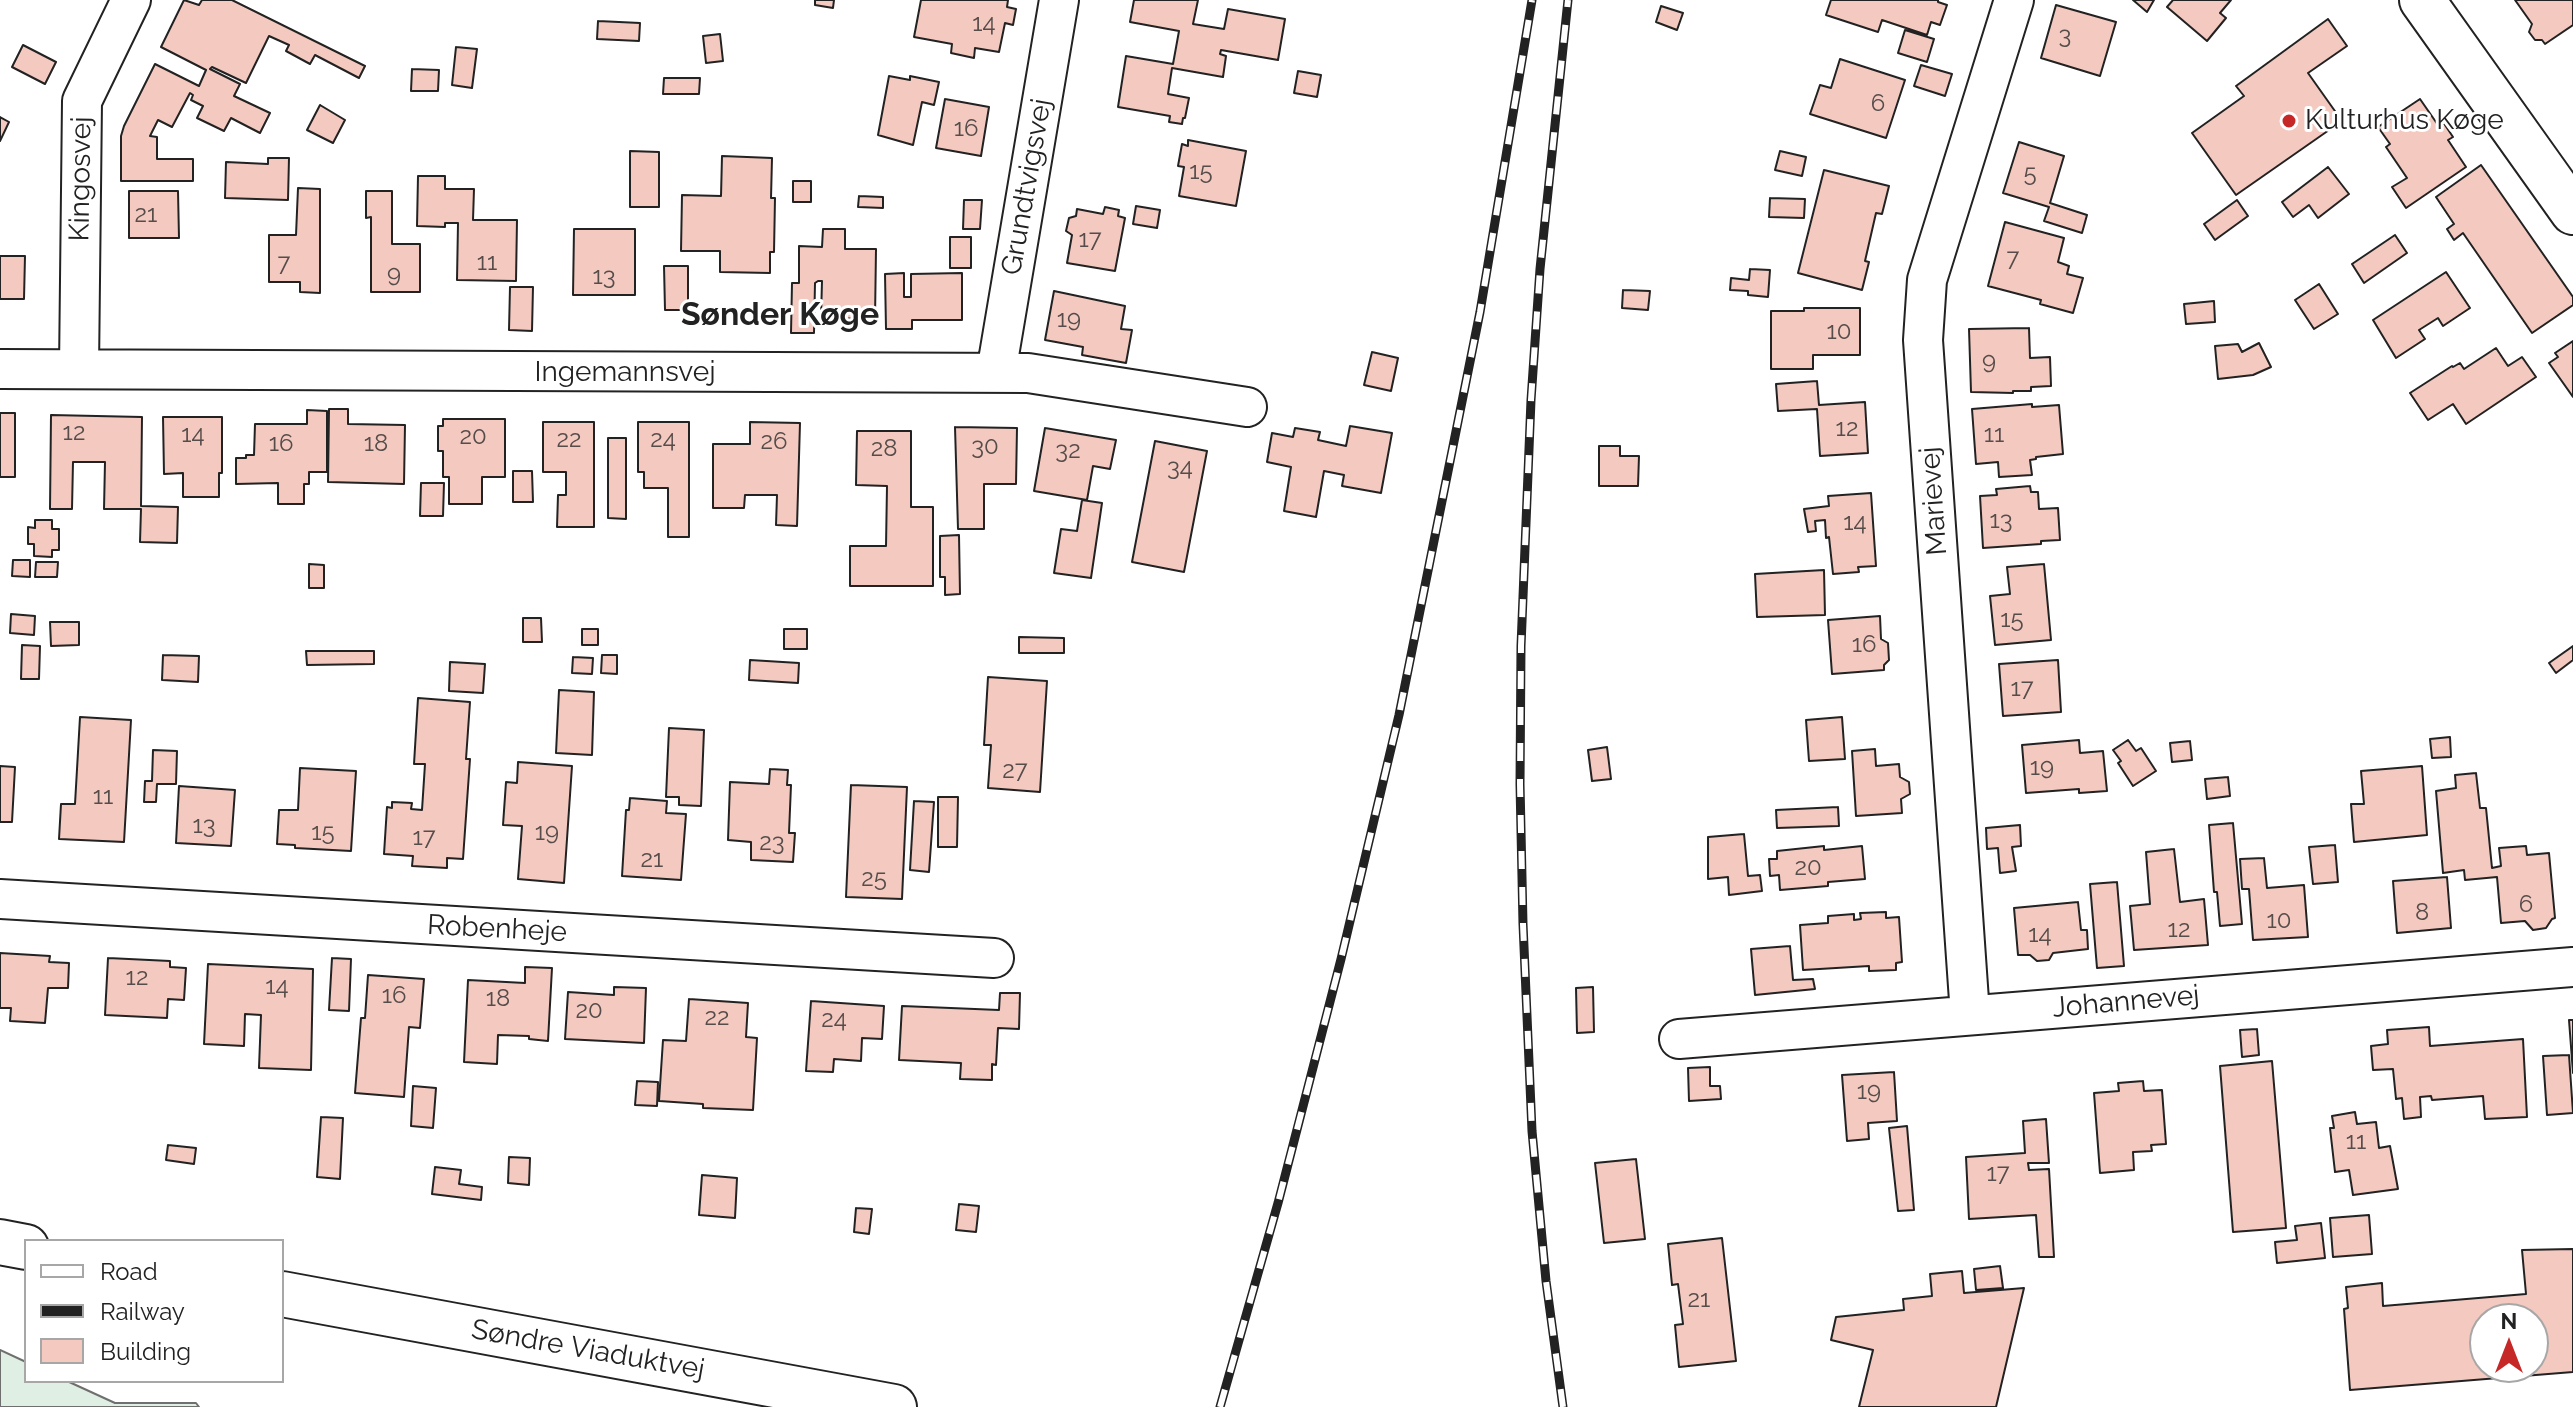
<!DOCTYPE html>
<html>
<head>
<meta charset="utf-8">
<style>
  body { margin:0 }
  #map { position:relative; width:2573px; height:1407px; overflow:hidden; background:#fff; font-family:Raleway,sans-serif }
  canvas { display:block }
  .legend { position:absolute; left:24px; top:1239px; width:260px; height:144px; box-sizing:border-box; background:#fff; border:2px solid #a7a7a7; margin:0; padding:10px 14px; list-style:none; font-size:24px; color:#222 }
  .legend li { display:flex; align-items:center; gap:16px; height:40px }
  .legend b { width:40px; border:2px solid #a7a7a7 }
  .north { position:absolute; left:2469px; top:1303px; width:80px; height:80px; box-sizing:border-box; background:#fff; border:2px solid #a7a7a7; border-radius:50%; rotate:0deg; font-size:22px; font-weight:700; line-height:32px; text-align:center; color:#222 }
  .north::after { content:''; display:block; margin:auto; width:28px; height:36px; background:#c62828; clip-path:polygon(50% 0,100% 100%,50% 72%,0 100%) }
</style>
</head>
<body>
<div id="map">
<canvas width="2573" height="1407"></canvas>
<ul class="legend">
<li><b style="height:10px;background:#fff"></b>Road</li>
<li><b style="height:10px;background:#222"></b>Railway</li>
<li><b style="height:22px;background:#f3c9c0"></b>Building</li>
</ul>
<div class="north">N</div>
</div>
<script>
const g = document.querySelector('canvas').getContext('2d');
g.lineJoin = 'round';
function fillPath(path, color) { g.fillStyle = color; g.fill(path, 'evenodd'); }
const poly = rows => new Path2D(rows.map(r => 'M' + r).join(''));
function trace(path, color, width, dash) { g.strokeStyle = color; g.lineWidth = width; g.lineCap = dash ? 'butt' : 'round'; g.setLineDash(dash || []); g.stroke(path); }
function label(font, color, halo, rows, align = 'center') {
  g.font = font + ' Raleway,sans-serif'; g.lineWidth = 6; g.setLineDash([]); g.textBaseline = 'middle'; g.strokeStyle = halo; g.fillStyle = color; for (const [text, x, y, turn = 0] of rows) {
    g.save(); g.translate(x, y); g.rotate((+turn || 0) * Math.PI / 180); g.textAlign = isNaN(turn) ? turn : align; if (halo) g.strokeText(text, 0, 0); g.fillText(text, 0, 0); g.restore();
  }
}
const green = poly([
  [0,1350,26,1362,26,1381,67,1381,115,1403,196,1403,199,1407,0,1407,0,1350]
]);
fillPath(green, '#e0efe3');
trace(green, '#6f6f6f', 2);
const building = poly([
  [184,0,199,5,202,0,232,0,365,66,359,78,315,55,310,64,286,51,289,45,269,36,246,83,212,67,210,69,240,84,234,96,270,113,260,133,231,118,224,131,197,118,203,106,191,100,193,95,190,93,172,127,158,120,150,136,157,137,157,159,193,159,193,181,121,181,121,136,124,126,155,64,199,86,206,70,161,47,184,0],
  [815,0,834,0,833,8,815,5,815,0],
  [921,0,1008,0,1007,7,1016,9,1013,25,1005,23,999,52,975,48,974,58,951,53,952,44,914,37,921,0],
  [1134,0,1198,0,1193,24,1224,29,1228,9,1285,19,1278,60,1221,50,1220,54,1226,56,1223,77,1172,68,1168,94,1189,98,1185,118,1183,118,1182,124,1169,122,1170,116,1118,107,1126,56,1173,64,1179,31,1130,22,1134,0],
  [1831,0,1938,0,1938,2,1947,5,1940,25,1931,22,1927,35,1882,20,1878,32,1826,15,1831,0],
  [2133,0,2154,0,2147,12,2133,0],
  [2173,0,2231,0,2220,13,2226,18,2207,41,2167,7,2173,0],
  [2515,0,2573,0,2573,25,2545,44,2542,40,2535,40,2529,32,2532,24,2515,0],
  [2056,5,2116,22,2100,76,2041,58,2056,5],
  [1661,6,1683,13,1677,30,1656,22,1661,6],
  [2328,19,2347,46,2308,73,2342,121,2236,195,2192,133,2244,96,2236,86,2328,19],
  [598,21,640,23,639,41,597,39,598,21],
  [1905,30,1934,39,1927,62,1898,53,1905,30],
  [720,34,723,61,706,63,703,36,720,34],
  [23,45,56,62,45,84,12,67,23,45],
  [456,47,477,49,472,88,452,85,456,47],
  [1840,59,1905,80,1886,138,1810,114,1820,85,1831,88,1840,59],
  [1921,65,1952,74,1945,96,1914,86,1921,65],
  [412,69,439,70,438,91,411,91,412,69],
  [1298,71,1321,75,1317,97,1294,93,1298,71],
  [889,76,910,80,910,76,939,82,934,105,922,102,913,145,878,135,889,76],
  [664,78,700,78,699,94,663,94,664,78],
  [945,99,989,107,981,156,936,148,945,99],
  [2420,99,2438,125,2443,122,2453,137,2448,140,2466,167,2406,208,2392,187,2407,178,2386,147,2390,144,2378,127,2420,99],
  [320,105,345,120,333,143,307,130,320,105],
  [0,117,9,122,0,141,0,117],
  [1188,140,1246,151,1236,206,1179,196,1184,167,1178,166,1182,144,1188,146,1188,140],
  [2019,142,2064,156,2050,203,2087,215,2082,233,2044,221,2049,207,2003,193,2019,142],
  [630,151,659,152,659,207,630,207,630,151],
  [1780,151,1806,157,1802,176,1775,170,1780,151],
  [722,156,772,158,771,198,775,198,774,252,770,252,770,273,720,272,720,251,681,251,682,195,721,196,722,156],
  [268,158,289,158,288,200,225,198,226,162,268,164,268,158],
  [2481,165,2573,297,2573,305,2532,333,2463,233,2454,240,2447,229,2454,224,2436,197,2481,165],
  [2328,167,2349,194,2318,218,2309,205,2293,217,2282,202,2328,167],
  [1824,170,1889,186,1882,214,1876,213,1865,261,1869,262,1862,290,1798,273,1824,170],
  [418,176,445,176,445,189,474,189,473,220,517,220,516,281,457,280,458,223,445,223,445,227,417,226,418,176],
  [793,181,811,181,811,202,793,202,793,181],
  [298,188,320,189,320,293,300,292,300,282,269,282,269,235,296,235,298,188],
  [129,191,178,191,179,238,129,238,129,191],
  [366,191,392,191,392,244,420,244,420,292,371,292,371,217,366,218,366,191],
  [859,196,883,197,883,208,858,207,859,196],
  [1770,198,1805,199,1804,218,1769,217,1770,198],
  [964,200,982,200,980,229,963,229,964,200],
  [2237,200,2248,216,2215,240,2204,224,2237,200],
  [1136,206,1160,210,1157,228,1133,224,1136,206],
  [1105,207,1119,210,1118,216,1125,218,1115,271,1067,263,1072,235,1066,231,1069,218,1076,216,1077,209,1103,214,1105,207],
  [2005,222,2064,238,2058,262,2069,266,2067,274,2083,278,2073,313,2040,304,2041,300,1988,286,2005,222],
  [574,229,635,229,635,295,573,295,574,229],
  [823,229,845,229,845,249,876,249,875,319,821,318,822,281,818,281,815,283,814,333,791,333,792,283,799,283,799,246,822,247,823,229],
  [2395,235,2407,253,2364,283,2352,264,2395,235],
  [950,237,971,237,971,268,950,268,950,237],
  [0,256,25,256,24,299,0,299,0,256],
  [664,266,688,266,688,310,665,310,664,266],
  [1750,269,1770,270,1768,297,1748,295,1748,291,1730,290,1731,278,1749,280,1750,269],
  [2446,272,2470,308,2443,326,2438,318,2419,330,2425,339,2396,358,2373,320,2446,272],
  [904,273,904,297,911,297,911,274,962,273,962,320,912,320,912,329,886,329,885,274,904,273],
  [2319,284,2338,314,2314,329,2295,300,2319,284],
  [510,287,533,287,532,331,509,330,510,287],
  [1623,290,1650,291,1648,310,1622,308,1623,290],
  [1054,291,1125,306,1121,329,1132,330,1126,363,1082,355,1083,347,1045,340,1054,291],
  [2214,301,2215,322,2186,324,2184,304,2214,301],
  [1804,308,1860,308,1860,355,1813,355,1813,369,1771,369,1771,311,1804,311,1804,308],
  [2029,328,2030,358,2050,357,2051,386,2031,387,2031,391,2013,391,2013,393,1971,392,1969,329,2029,328],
  [2573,341,2573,397,2549,363,2558,357,2555,353,2573,341],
  [2259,343,2271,367,2253,375,2218,379,2215,346,2238,344,2242,352,2259,343],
  [2496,348,2508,366,2522,357,2536,377,2466,424,2453,404,2428,420,2410,393,2452,366,2453,367,2460,363,2464,369,2496,348],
  [1372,352,1398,358,1391,391,1364,385,1372,352],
  [1817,381,1819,405,1865,402,1868,453,1820,456,1817,409,1778,411,1776,384,1817,381],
  [2032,404,2032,407,2059,405,2063,454,2036,457,2036,459,2030,460,2032,475,1999,477,1998,462,1976,464,1972,409,2032,404],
  [329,409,348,409,348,424,405,425,404,484,328,482,329,409],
  [307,410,327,411,327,472,309,472,309,484,304,484,304,504,278,504,278,483,236,484,236,458,246,458,246,455,254,455,255,424,307,424,307,410],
  [0,413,15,413,15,477,0,477,0,413],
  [51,415,142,417,141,506,178,507,177,543,140,542,141,509,104,509,105,462,73,462,72,509,50,509,51,415],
  [163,417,222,417,222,473,219,473,219,497,183,497,183,473,164,474,163,417],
  [443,419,505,419,505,477,482,477,482,504,449,504,449,477,443,477,443,451,438,451,438,426,443,426,443,419],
  [543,422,594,422,594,527,557,527,558,495,566,495,566,472,543,472,543,422],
  [638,422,689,422,689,537,668,537,668,488,644,488,644,472,638,472,638,422],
  [750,422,800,423,797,526,776,525,777,495,745,495,744,508,713,508,713,444,750,444,750,422],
  [1350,426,1392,433,1381,493,1342,486,1344,475,1324,471,1316,517,1284,511,1291,467,1267,462,1272,433,1293,437,1295,428,1320,432,1318,440,1346,446,1350,426],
  [955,427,1017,428,1016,484,984,484,984,529,958,529,955,427],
  [1045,428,1116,440,1110,469,1093,466,1087,500,1034,491,1045,428],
  [857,431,911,431,911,507,933,507,933,586,850,586,850,546,886,546,887,486,856,485,857,431],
  [608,438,626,438,626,519,608,518,608,438],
  [1155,441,1207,451,1184,572,1132,562,1155,441],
  [1599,446,1620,446,1620,456,1639,456,1638,486,1599,486,1599,446],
  [513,471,532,471,533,502,513,502,513,471],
  [421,483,444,483,443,516,420,516,421,483],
  [2030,486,2031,492,2038,492,2039,509,2058,508,2060,540,2041,541,2041,544,1983,548,1980,496,1997,495,1996,489,2030,486],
  [1871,493,1876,566,1858,567,1859,572,1833,574,1829,537,1826,538,1825,520,1815,521,1816,531,1808,532,1804,509,1829,506,1828,496,1871,493],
  [1082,500,1102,503,1091,578,1054,573,1061,529,1077,531,1082,500],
  [35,520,52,520,52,529,59,529,59,550,52,550,52,557,34,556,34,544,28,544,28,527,35,528,35,520],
  [959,535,960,594,945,595,945,577,940,577,940,536,959,535],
  [13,560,30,560,30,577,12,576,13,560],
  [36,562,58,562,57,577,35,577,36,562],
  [309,564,324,565,324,588,309,588,309,564],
  [2044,564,2051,640,1995,645,1990,596,2010,594,2007,567,2044,564],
  [1824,570,1825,615,1757,617,1755,574,1824,570],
  [11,614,35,616,34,635,10,633,11,614],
  [1880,616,1881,639,1888,643,1889,660,1884,665,1884,670,1832,674,1828,620,1880,616],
  [523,618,541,618,542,642,523,642,523,618],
  [50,622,79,622,79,645,51,646,50,622],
  [582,629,598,629,598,645,582,645,582,629],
  [784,629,807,629,807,649,784,649,784,629],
  [1019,637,1064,638,1064,653,1019,653,1019,637],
  [22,645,40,646,39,679,21,679,22,645],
  [2573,646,2573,660,2556,673,2549,663,2573,646],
  [306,651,374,651,374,664,307,665,306,651],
  [163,655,199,656,198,682,162,680,163,655],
  [602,655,617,655,617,674,601,673,602,655],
  [573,657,593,658,592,674,572,673,573,657],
  [750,660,799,663,798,683,749,680,750,660],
  [2058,660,2061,712,2003,716,1999,664,2058,660],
  [450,662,485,664,483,693,449,691,450,662],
  [988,677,1047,681,1040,792,988,788,991,745,984,745,988,677],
  [559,690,594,692,592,755,556,753,559,690],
  [418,698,470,702,466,759,470,759,463,859,447,858,447,868,412,866,413,856,384,854,387,807,392,808,392,802,412,803,411,809,422,810,425,764,414,764,418,698],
  [80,717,131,720,124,842,59,839,61,804,75,804,80,717],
  [1842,717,1845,759,1809,761,1806,720,1842,717],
  [669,728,704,730,701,806,679,805,679,797,666,797,669,728],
  [2450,737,2451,757,2432,758,2430,739,2450,737],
  [2079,740,2080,753,2103,751,2107,791,2079,793,2079,789,2026,793,2022,745,2079,740],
  [2128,740,2136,751,2141,748,2156,771,2133,786,2118,763,2121,761,2113,750,2128,740],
  [2190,741,2192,760,2172,762,2170,743,2190,741],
  [1607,747,1611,779,1592,781,1588,750,1607,747],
  [1875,749,1876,766,1899,764,1900,777,1909,782,1910,794,1901,799,1902,813,1856,816,1852,751,1875,749],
  [153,750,177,751,176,784,157,784,156,802,144,802,145,781,152,781,153,750],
  [518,762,572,766,564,883,518,879,522,826,503,825,506,782,517,783,518,762],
  [0,766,15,767,12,822,0,822,0,766],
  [2422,766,2427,835,2354,842,2351,804,2364,804,2361,771,2422,766],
  [300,768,356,771,351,851,295,848,295,845,277,844,279,810,298,810,300,768],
  [770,769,788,770,787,785,791,785,789,833,795,833,793,862,751,860,751,842,728,840,730,782,769,784,770,769],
  [2476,773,2480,808,2486,808,2492,868,2501,866,2499,848,2526,846,2527,855,2549,853,2555,918,2552,919,2546,928,2533,930,2525,921,2501,923,2497,877,2465,880,2464,870,2443,873,2436,791,2456,788,2455,775,2476,773],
  [2228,777,2230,796,2207,799,2205,779,2228,777],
  [851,785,907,787,902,899,846,897,851,785],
  [179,786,235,790,231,846,176,843,179,786],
  [938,797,958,797,957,847,938,847,938,797],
  [630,798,667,801,666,813,686,814,681,880,622,876,626,810,629,810,630,798],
  [914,801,934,802,929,872,910,870,914,801],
  [1838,807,1839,826,1777,828,1776,810,1838,807],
  [2233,823,2242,924,2220,926,2217,892,2214,892,2209,825,2233,823],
  [2020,825,2021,846,2012,847,2016,871,2000,873,1998,848,1987,849,1986,828,2020,825],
  [1744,834,1748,876,1760,875,1762,891,1729,895,1728,877,1708,879,1708,837,1744,834],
  [2335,845,2338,882,2313,884,2309,847,2335,845],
  [1824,846,1824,850,1862,846,1865,879,1828,882,1828,886,1780,890,1779,875,1770,876,1769,859,1777,859,1777,851,1824,846],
  [2174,849,2180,902,2204,899,2208,945,2134,950,2130,906,2150,904,2146,852,2174,849],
  [2264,858,2267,888,2304,885,2308,937,2253,940,2249,889,2242,889,2240,859,2264,858],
  [2447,877,2451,928,2397,933,2393,881,2447,877],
  [2117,882,2124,966,2097,968,2090,884,2117,882],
  [2078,902,2081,930,2087,930,2088,949,2053,953,2049,960,2037,961,2030,955,2018,955,2014,908,2078,902],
  [1886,912,1886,918,1899,917,1902,962,1896,963,1896,970,1869,971,1869,966,1803,970,1800,925,1828,923,1828,916,1854,914,1854,920,1861,919,1860,913,1886,912],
  [1790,946,1793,980,1813,979,1815,989,1755,995,1751,949,1790,946],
  [0,953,50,956,49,962,69,963,68,988,48,988,45,1023,10,1021,11,1008,0,1008,0,953],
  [108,958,170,961,170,967,186,968,184,1000,168,999,167,1018,105,1015,108,958],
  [332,958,351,959,349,1011,329,1010,332,958],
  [208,964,313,969,311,1070,259,1068,261,1015,245,1014,244,1046,204,1044,208,964],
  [525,967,552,968,548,1041,529,1039,529,1036,498,1035,497,1064,464,1062,468,980,525,983,525,967],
  [368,975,424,979,420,1028,409,1027,404,1097,355,1093,361,1018,365,1018,368,975],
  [614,987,646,988,644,1043,565,1039,568,992,614,995,614,987],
  [1593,987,1594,1032,1577,1033,1576,988,1593,987],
  [1000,993,1020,993,1019,1029,998,1028,996,1065,992,1064,992,1080,960,1079,961,1063,899,1060,902,1006,999,1010,1000,993],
  [689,999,748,1003,746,1037,757,1038,753,1110,703,1108,703,1104,659,1101,663,1040,686,1041,689,999],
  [811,1001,884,1006,882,1039,862,1038,861,1061,834,1059,833,1072,806,1071,811,1001],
  [2569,1020,2573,1020,2573,1073,2569,1020],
  [2429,1027,2430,1046,2523,1039,2527,1117,2485,1119,2483,1096,2432,1100,2431,1096,2420,1097,2421,1117,2404,1119,2402,1098,2396,1099,2393,1069,2373,1070,2371,1046,2388,1044,2387,1030,2429,1027],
  [2257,1029,2259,1055,2242,1057,2240,1030,2257,1029],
  [2569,1055,2573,1113,2547,1115,2543,1056,2569,1055],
  [2272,1061,2286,1228,2233,1232,2220,1066,2272,1061],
  [1710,1067,1710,1086,1720,1086,1721,1099,1689,1101,1688,1068,1710,1067],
  [1894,1072,1897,1121,1868,1123,1869,1139,1847,1141,1842,1075,1894,1072],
  [637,1081,658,1082,657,1106,635,1105,637,1081],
  [2143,1081,2144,1091,2162,1090,2166,1144,2151,1145,2152,1151,2133,1152,2134,1170,2100,1173,2094,1093,2119,1091,2118,1083,2143,1081],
  [413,1086,436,1088,433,1128,411,1126,413,1086],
  [2355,1112,2357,1124,2376,1122,2379,1148,2390,1146,2398,1189,2353,1195,2349,1170,2335,1172,2330,1128,2334,1128,2332,1116,2355,1112],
  [321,1117,343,1118,340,1179,317,1177,321,1117],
  [2046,1119,2049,1163,2028,1163,2029,1170,2049,1169,2054,1257,2039,1257,2036,1215,1969,1219,1966,1157,2025,1153,2023,1121,2046,1119],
  [1907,1126,1914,1210,1898,1211,1889,1128,1907,1126],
  [168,1145,196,1148,194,1164,166,1160,168,1145],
  [509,1157,530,1158,529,1185,508,1183,509,1157],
  [1636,1159,1645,1239,1604,1243,1595,1163,1636,1159],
  [435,1167,461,1170,459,1184,482,1187,481,1200,432,1194,435,1167],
  [702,1175,737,1178,735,1218,699,1215,702,1175],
  [959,1204,979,1206,976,1232,956,1230,959,1204],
  [856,1208,872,1209,869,1234,854,1232,856,1208],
  [2369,1215,2372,1254,2333,1257,2330,1218,2369,1215],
  [2321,1223,2325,1258,2277,1263,2275,1242,2297,1240,2295,1226,2321,1223],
  [1722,1238,1736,1361,1679,1367,1675,1325,1683,1324,1678,1284,1672,1285,1668,1244,1722,1238],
  [2573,1249,2573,1372,2350,1390,2344,1309,2348,1308,2346,1287,2382,1283,2383,1306,2526,1294,2522,1250,2573,1249],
  [2485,1319,2533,1319,2533,1367,2485,1367,2485,1319],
  [2000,1266,2003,1288,1976,1290,1974,1269,2000,1266],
  [1962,1271,1964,1293,2024,1288,1996,1407,1859,1407,1873,1350,1831,1340,1836,1317,1904,1310,1903,1299,1932,1296,1930,1274,1962,1271]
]);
fillPath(building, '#f3c9c0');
trace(building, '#222', 2);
const street = poly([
  [0,369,1028,373,1247,407],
  [79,369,82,101,131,0],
  [996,373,1059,0],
  [0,899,994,958],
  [1970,1015,1923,340,1927,280,2014,0],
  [1679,1039,2573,967]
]);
const secondary = poly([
  [2422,0,2573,212],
  [0,1242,26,1247],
  [282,1294,894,1407]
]);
trace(street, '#222', 42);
trace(secondary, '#222', 48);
trace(street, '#fff', 38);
trace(secondary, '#fff', 44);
const rail = poly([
  [1220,1407,1278,1203,1341,959,1399,715,1480,312,1532,0],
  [1563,1407,1546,1281,1532,1131,1523,924,1520,784,1521,646,1531,400,1540,269,1568,0]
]);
trace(rail, '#222', 9);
trace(rail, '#fff', 6, [18]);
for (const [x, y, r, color] of [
  [2289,121,8,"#c62828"]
]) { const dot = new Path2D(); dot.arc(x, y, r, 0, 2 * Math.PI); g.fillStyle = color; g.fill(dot); trace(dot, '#fff', 3); }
label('24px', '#564c4a', null, [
  ["14",984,24],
  ["3",2065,36],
  ["6",1878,104],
  ["16",966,129],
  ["15",1201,172],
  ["5",2030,174],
  ["21",146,215],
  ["17",1090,240],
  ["7",2013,259],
  ["11",487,263],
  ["7",284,264],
  ["9",394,275],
  ["13",604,277],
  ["19",1069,320],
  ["10",1839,332],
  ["9",1989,362],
  ["12",1847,429],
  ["12",74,433],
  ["14",193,435],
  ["11",1994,435],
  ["20",473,437],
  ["22",569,440],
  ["24",663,440],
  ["26",774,442],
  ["16",281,444],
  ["18",376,444],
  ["30",985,447],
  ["28",884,449],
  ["32",1068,451],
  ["34",1180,468],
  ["13",2001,521],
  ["14",1855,523],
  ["15",2012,620],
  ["16",1864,645],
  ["17",2022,689],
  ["19",2042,768],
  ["27",1015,771],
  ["11",103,797],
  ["13",204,826],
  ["15",323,833],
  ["19",547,833],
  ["17",424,838],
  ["23",772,843],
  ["21",652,860],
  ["20",1808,868],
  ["25",874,879],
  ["6",2526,905],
  ["8",2422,913],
  ["10",2279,921],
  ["12",2179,930],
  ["14",2040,935],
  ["12",137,978],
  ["14",277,987],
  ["16",394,996],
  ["18",498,999],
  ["20",589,1011],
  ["22",717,1018],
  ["24",834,1020],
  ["19",1869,1092],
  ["11",2356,1142],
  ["17",1998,1174],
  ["21",1699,1300]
]);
label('28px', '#222', '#fff', [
  ["Kulturhus Køge",2305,121]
], 'left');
label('28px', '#222', '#fff', [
  ["Kingosvej",81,179,-89],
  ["Grundtvigsvej",1027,187,-80],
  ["Ingemannsvej",625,373],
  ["Marievej",1934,501,-94],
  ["Robenheje",497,929,3],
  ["Johannevej",2126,1002,-5],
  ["Søndre Viaduktvej",588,1350,10]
]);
label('bold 32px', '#222', '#fff', [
  ["Sønder Køge",780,315]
]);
</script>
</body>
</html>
